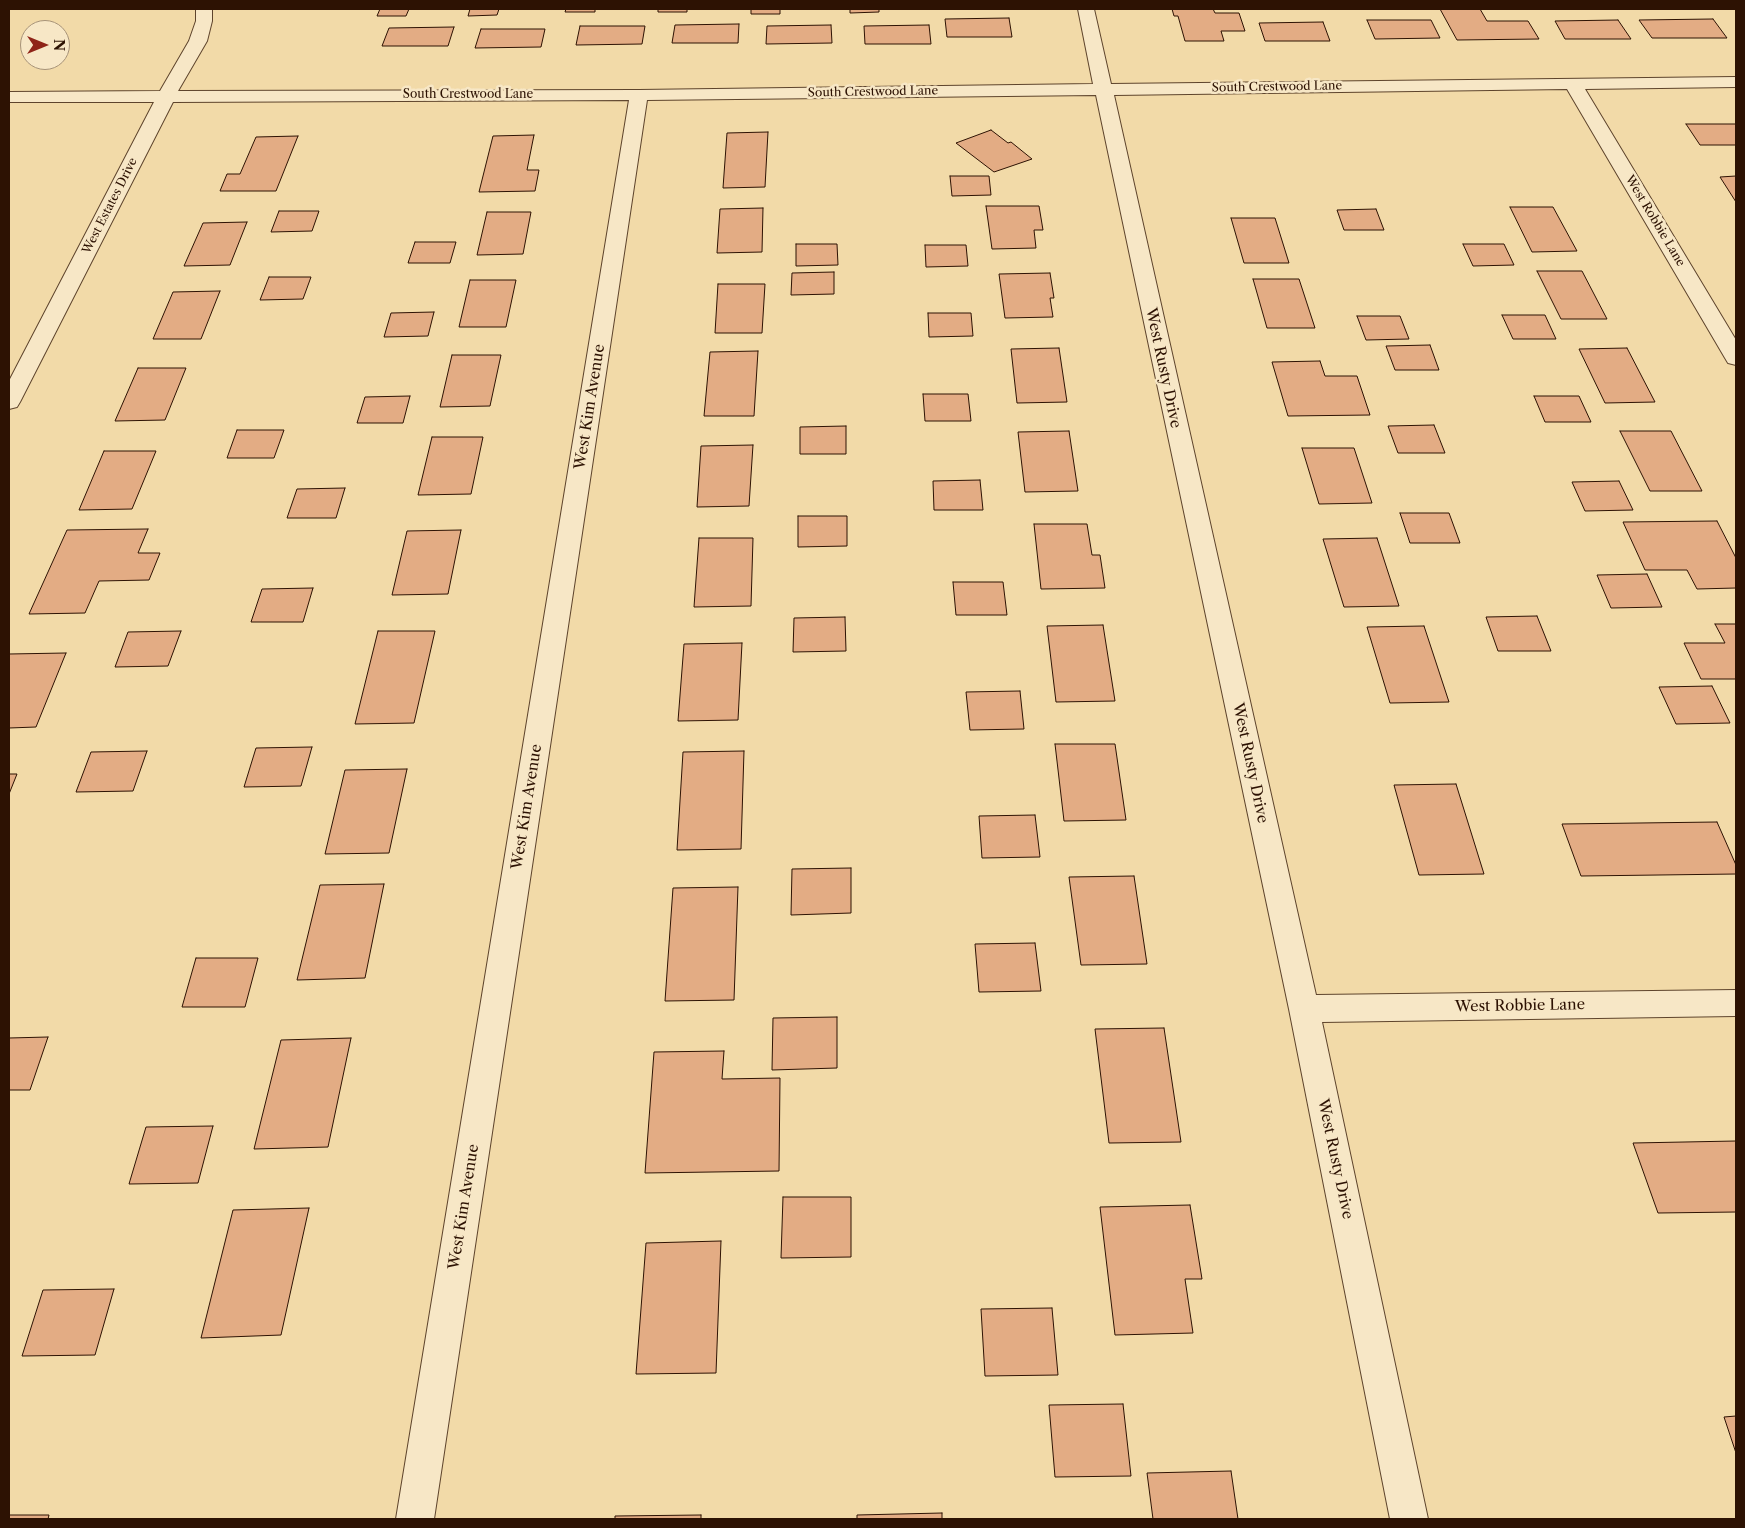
<!DOCTYPE html>
<html>
<head>
<meta charset="utf-8">
<style>
  body { margin:0 }
  #map { position:relative; width:1745px; height:1528px; overflow:hidden; background:#f2daa8; font-family:"Libre Caslon Text",serif }
  canvas { display:block }
  .frame { position:absolute; inset:0; border:10px solid #2d1203; pointer-events:none }
  .north { position:absolute; left:20px; top:20px; width:50px; height:50px; box-sizing:border-box; background:#f7e7c6; border:1px solid #a69278; border-radius:50%; rotate:90deg; font-size:14px; font-weight:700; line-height:20px; text-align:center; color:#2d1203 }
  .north::after { content:''; display:block; margin:auto; width:18px; height:22px; background:#8f2418; clip-path:polygon(50% 0,100% 100%,50% 72%,0 100%) }
</style>
</head>
<body>
<div id="map">
<canvas width="1745" height="1528"></canvas>
<div class="frame"></div>
<div class="north">N</div>
</div>
<script>
const g = document.querySelector('canvas').getContext('2d');
g.lineJoin = 'round';
function fillPath(path, color) { g.fillStyle = color; g.fill(path, 'evenodd'); }
const poly = rows => new Path2D(rows.map(r => 'M' + r).join(''));
function trace(path, color, width, dash) { g.strokeStyle = color; g.lineWidth = width; g.lineCap = dash ? 'butt' : 'round'; g.setLineDash(dash || []); g.stroke(path); }
function label(font, color, halo, rows, align = 'center') {
  g.font = font + ' "Libre Caslon Text",serif'; g.lineWidth = 5; g.setLineDash([]); g.textBaseline = 'middle'; g.strokeStyle = halo; g.fillStyle = color; for (const [text, x, y, turn = 0] of rows) {
    g.save(); g.translate(x, y); g.rotate((+turn || 0) * Math.PI / 180); g.textAlign = isNaN(turn) ? turn : align; if (halo) g.strokeText(text, 0, 0); g.fillText(text, 0, 0); g.restore();
  }
}
const building = poly([
  [380,9,409,9,406,16,377,16,380,9],
  [470,9,499,9,497,15,468,16,470,9],
  [566,9,595,9,595,12,565,12,566,9],
  [658,9,687,9,687,12,658,12,658,9],
  [751,9,780,9,780,14,751,14,751,9],
  [850,9,879,9,879,12,850,13,850,9],
  [1172,9,1213,9,1215,13,1239,13,1245,31,1221,31,1224,41,1185,41,1178,16,1174,16,1172,9],
  [1440,9,1480,9,1487,21,1528,21,1539,39,1457,40,1440,9],
  [1009,18,1012,37,947,37,945,19,1009,18],
  [1713,19,1727,38,1652,38,1639,20,1713,19],
  [1367,20,1431,20,1440,38,1375,39,1367,20],
  [1618,20,1631,39,1565,39,1555,21,1618,20],
  [1323,22,1330,41,1265,41,1259,23,1323,22],
  [739,24,738,43,672,43,675,25,739,24],
  [831,25,832,43,766,44,767,26,831,25],
  [929,25,931,44,865,44,864,26,929,25],
  [580,26,645,26,642,44,576,45,580,26],
  [454,27,448,46,382,46,389,28,454,27],
  [481,29,545,29,541,47,475,48,481,29],
  [1686,124,1736,124,1736,145,1700,145,1686,124],
  [991,130,1008,143,1011,142,1032,159,994,172,956,143,991,130],
  [768,132,765,187,723,188,727,133,768,132],
  [534,135,527,170,539,170,535,191,479,192,493,136,534,135],
  [298,136,276,191,220,191,227,174,240,174,256,137,298,136],
  [950,176,989,176,991,195,952,196,950,176],
  [1736,176,1736,202,1720,177,1736,176],
  [986,206,1039,206,1043,230,1034,230,1036,248,992,249,986,206],
  [1510,207,1553,207,1577,251,1532,252,1510,207],
  [763,208,762,252,717,253,720,209,763,208],
  [1376,209,1384,230,1344,230,1337,210,1376,209],
  [279,211,319,211,312,231,271,232,279,211],
  [487,212,531,212,523,254,477,255,487,212],
  [1231,218,1275,218,1289,263,1244,263,1231,218],
  [247,222,230,265,184,266,203,223,247,222],
  [415,242,456,242,450,263,408,263,415,242],
  [796,244,837,244,838,265,796,266,796,244],
  [1463,244,1504,244,1514,265,1473,266,1463,244],
  [925,245,966,245,968,266,926,267,925,245],
  [1537,271,1582,271,1607,319,1561,319,1537,271],
  [834,272,834,294,791,295,792,273,834,272],
  [1050,273,1054,298,1050,298,1053,317,1005,318,999,274,1050,273],
  [269,277,311,277,303,299,260,300,269,277],
  [1253,279,1299,279,1315,328,1267,328,1253,279],
  [470,280,516,280,506,327,459,327,470,280],
  [718,284,765,284,762,333,715,333,718,284],
  [220,291,201,339,153,339,173,292,220,291],
  [434,312,428,336,384,337,391,313,434,312],
  [928,313,971,313,973,336,929,337,928,313],
  [1502,315,1545,315,1556,339,1513,339,1502,315],
  [1357,316,1400,316,1409,339,1366,340,1357,316],
  [1430,345,1439,370,1395,370,1386,346,1430,345],
  [1059,348,1067,402,1017,403,1011,349,1059,348],
  [1627,348,1655,402,1605,403,1579,349,1627,348],
  [758,351,754,416,704,416,710,352,758,351],
  [452,355,501,355,490,406,440,407,452,355],
  [1320,361,1325,376,1357,376,1370,415,1288,416,1272,362,1320,361],
  [138,368,186,368,165,420,115,421,138,368],
  [923,394,968,394,971,421,925,421,923,394],
  [410,396,403,423,357,423,365,397,410,396],
  [1534,396,1579,396,1591,422,1545,422,1534,396],
  [1434,425,1445,453,1398,453,1388,426,1434,425],
  [846,426,846,454,800,454,800,427,846,426],
  [237,430,284,430,274,458,227,458,237,430],
  [1069,431,1078,491,1025,492,1018,432,1069,431],
  [1620,431,1671,431,1702,491,1650,491,1620,431],
  [432,437,483,437,471,494,418,495,432,437],
  [753,445,749,506,697,507,701,446,753,445],
  [1302,448,1354,448,1372,503,1319,504,1302,448],
  [104,451,156,451,132,509,79,510,104,451],
  [980,480,983,510,934,510,933,481,980,480],
  [1619,481,1633,510,1585,511,1572,482,1619,481],
  [345,488,336,518,287,518,297,489,345,488],
  [1400,513,1449,513,1460,543,1410,543,1400,513],
  [798,516,847,516,847,546,798,547,798,516],
  [1717,521,1736,558,1736,588,1697,589,1687,570,1645,570,1623,522,1717,521],
  [1034,524,1087,524,1092,555,1100,555,1105,588,1041,589,1034,524],
  [148,529,138,553,160,553,149,580,99,581,85,613,29,614,67,530,148,529],
  [461,530,448,594,392,595,407,531,461,530],
  [699,538,753,538,751,606,694,607,699,538],
  [1377,538,1399,606,1344,607,1323,539,1377,538],
  [1647,574,1662,607,1611,608,1597,575,1647,574],
  [953,582,1003,582,1007,615,956,615,953,582],
  [313,588,303,622,251,622,262,589,313,588],
  [1537,616,1551,651,1498,651,1486,617,1537,616],
  [845,617,846,651,793,652,794,618,845,617],
  [1715,624,1736,624,1736,679,1701,679,1684,643,1725,643,1715,624],
  [1103,625,1115,701,1056,702,1047,626,1103,625],
  [1424,626,1449,702,1390,703,1367,627,1424,626],
  [181,631,168,666,115,667,128,632,181,631],
  [378,631,435,631,414,723,355,724,378,631],
  [742,643,738,720,678,721,684,644,742,643],
  [66,653,36,727,9,728,9,654,66,653],
  [1712,686,1730,723,1676,724,1659,687,1712,686],
  [1020,691,1024,729,970,730,966,692,1020,691],
  [1055,744,1115,744,1126,820,1064,821,1055,744],
  [312,747,301,786,244,787,256,748,312,747],
  [147,751,133,791,76,792,91,752,147,751],
  [744,751,741,849,677,850,683,752,744,751],
  [407,769,389,853,325,854,345,770,407,769],
  [9,774,17,774,9,794,9,774],
  [1456,784,1484,874,1419,875,1394,785,1456,784],
  [1035,815,1040,857,982,858,979,816,1035,815],
  [1717,822,1736,865,1736,874,1581,876,1562,824,1717,822],
  [851,868,851,913,791,915,792,869,851,868],
  [1134,876,1147,964,1081,965,1069,877,1134,876],
  [384,884,365,978,297,980,320,885,384,884],
  [738,887,734,1000,665,1001,673,888,738,887],
  [1035,943,1041,991,979,992,975,944,1035,943],
  [196,958,258,958,245,1007,182,1007,196,958],
  [837,1017,837,1068,772,1070,773,1018,837,1017],
  [1164,1028,1181,1142,1109,1143,1095,1029,1164,1028],
  [48,1037,30,1090,9,1090,9,1038,48,1037],
  [351,1038,328,1147,254,1149,281,1040,351,1038],
  [724,1051,722,1079,780,1078,779,1171,645,1173,654,1052,724,1051],
  [213,1126,198,1183,129,1184,146,1127,213,1126],
  [1736,1141,1736,1212,1658,1213,1633,1143,1736,1141],
  [783,1197,851,1197,851,1257,781,1258,783,1197],
  [1190,1205,1202,1279,1185,1279,1193,1333,1115,1335,1100,1207,1190,1205],
  [309,1208,281,1335,201,1338,233,1210,309,1208],
  [721,1241,716,1373,636,1374,646,1243,721,1241],
  [114,1289,95,1355,22,1356,43,1290,114,1289],
  [1052,1308,1058,1375,985,1376,981,1309,1052,1308],
  [1123,1404,1131,1476,1055,1477,1049,1405,1123,1404],
  [1736,1416,1736,1453,1724,1417,1736,1416],
  [1231,1471,1238,1519,1153,1519,1147,1473,1231,1471],
  [942,1513,942,1519,857,1519,857,1515,942,1513],
  [9,1515,49,1515,48,1519,9,1519,9,1515],
  [701,1515,701,1519,615,1519,615,1516,701,1515]
]);
fillPath(building, '#e3ac84');
trace(building, '#2d1203', 1);
const street = poly([
  [196,9,212,9,212,21,207,41,178,91,639,90,1093,84,1078,9,1094,9,1111,84,1736,77,1736,87,1585,89,1736,340,1736,365,1728,363,1725,358,1567,89,1114,95,1316,995,1736,990,1736,1016,1322,1022,1428,1519,1390,1519,1289,1009,1096,95,647,100,434,1519,396,1519,629,100,173,102,20,402,17,407,9,409,9,381,154,102,9,102,9,92,160,91,189,41,196,21,196,9]
]);
trace(street, '#5e442c', 2);
fillPath(street, '#f7e7c6');
label('12px', '#2d1203', '#f7e7c6', [
  ["South Crestwood Lane",1277,87,-1],
  ["South Crestwood Lane",873,92,-1],
  ["South Crestwood Lane",468,95],
  ["West Estates Drive",110,206,-63],
  ["West Robbie Lane",1655,221,59]
]);
label('15px', '#2d1203', '#f7e7c6', [
  ["West Rusty Drive",1163,368,78],
  ["West Kim Avenue",590,407,-81],
  ["West Rusty Drive",1250,763,78],
  ["West Kim Avenue",527,807,-81],
  ["West Robbie Lane",1520,1006,-1],
  ["West Rusty Drive",1335,1159,78],
  ["West Kim Avenue",464,1207,-81]
]);
</script>
</body>
</html>
